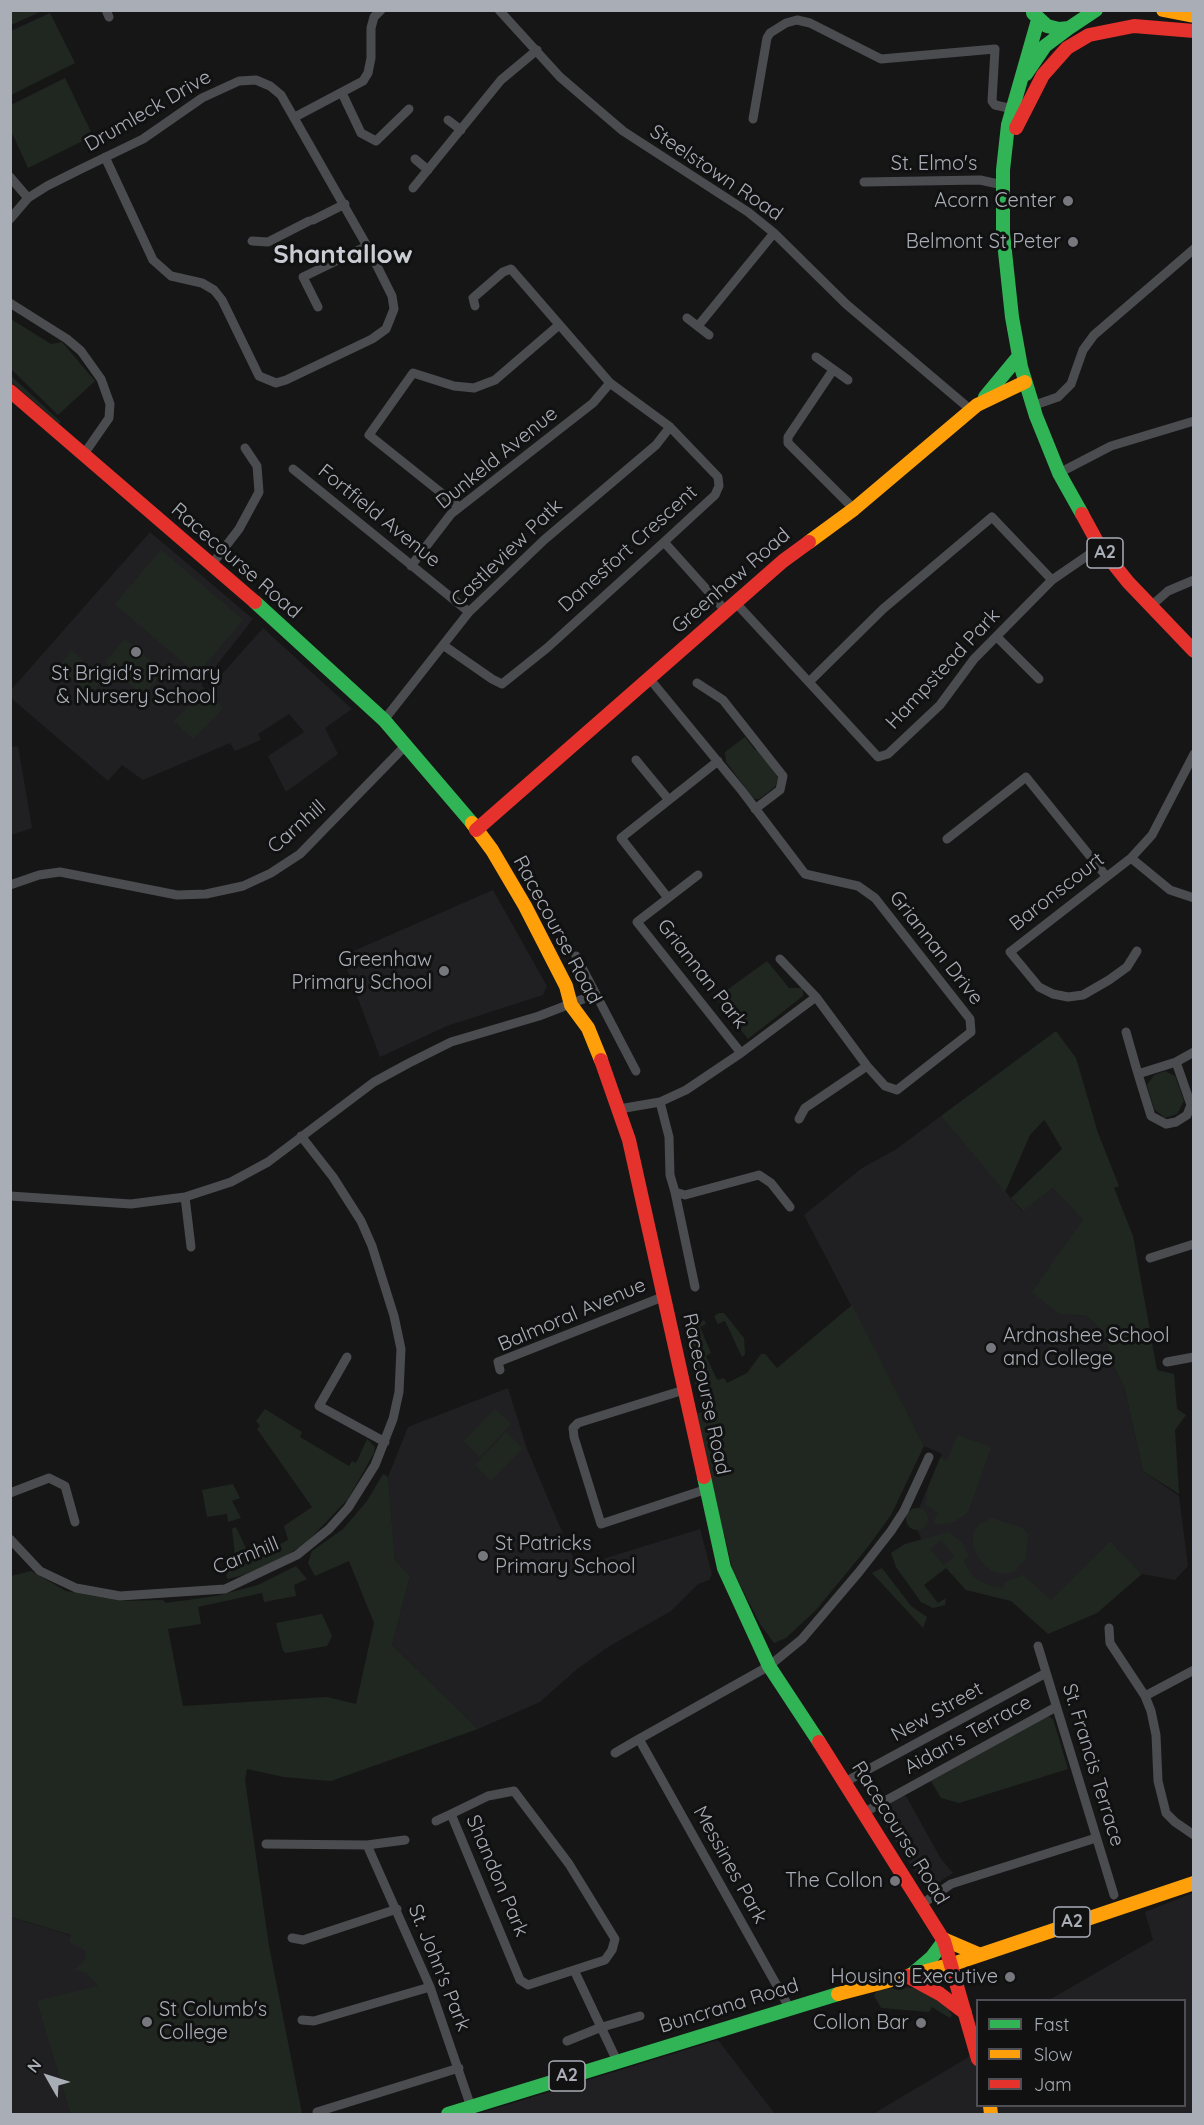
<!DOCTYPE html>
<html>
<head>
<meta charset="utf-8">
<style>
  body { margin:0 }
  #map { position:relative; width:1204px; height:2125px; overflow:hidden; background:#161617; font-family:Quicksand,sans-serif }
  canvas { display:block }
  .frame { position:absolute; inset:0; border:12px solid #a9adb6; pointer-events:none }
  .legend { position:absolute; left:976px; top:1999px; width:210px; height:108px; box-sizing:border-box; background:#111112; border:2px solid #4e4f54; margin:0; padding:8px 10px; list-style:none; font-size:18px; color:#a9adb6 }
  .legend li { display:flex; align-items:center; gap:12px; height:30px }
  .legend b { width:30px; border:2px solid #4e4f54 }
  .north { position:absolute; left:18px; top:2047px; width:60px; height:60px; -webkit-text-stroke:4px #111112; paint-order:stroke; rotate:309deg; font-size:16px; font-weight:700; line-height:24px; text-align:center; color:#a9adb6 }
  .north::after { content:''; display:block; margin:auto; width:21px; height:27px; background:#a9adb6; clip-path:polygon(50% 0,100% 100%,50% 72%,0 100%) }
</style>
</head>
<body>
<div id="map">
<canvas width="1204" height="2125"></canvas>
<div class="frame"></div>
<ul class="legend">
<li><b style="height:8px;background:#30b455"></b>Fast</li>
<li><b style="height:8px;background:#ff9f0a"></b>Slow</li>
<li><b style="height:8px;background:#e5322d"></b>Jam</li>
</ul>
<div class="north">N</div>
</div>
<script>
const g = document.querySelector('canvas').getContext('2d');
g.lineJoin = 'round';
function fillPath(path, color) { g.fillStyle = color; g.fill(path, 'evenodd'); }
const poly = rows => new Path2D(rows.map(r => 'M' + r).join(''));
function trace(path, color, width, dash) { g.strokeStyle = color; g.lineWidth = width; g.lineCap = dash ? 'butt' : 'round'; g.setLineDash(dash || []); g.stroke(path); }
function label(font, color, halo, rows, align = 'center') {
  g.font = font + ' Quicksand,sans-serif'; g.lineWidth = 6; g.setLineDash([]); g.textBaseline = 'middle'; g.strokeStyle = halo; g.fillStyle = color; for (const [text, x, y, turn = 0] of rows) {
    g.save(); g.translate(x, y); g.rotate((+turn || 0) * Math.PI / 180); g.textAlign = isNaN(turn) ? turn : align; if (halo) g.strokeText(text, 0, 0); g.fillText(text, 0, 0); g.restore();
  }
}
fillPath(poly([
  [150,532,253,619,201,685,207,691,263,628,352,709,325,728,338,754,286,792,268,756,304,732,289,714,258,734,261,740,235,751,230,743,143,780,122,765,108,781,11,698,10,691],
  [18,746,32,828,11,835,11,747],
  [493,890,547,986,543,995,447,1026,380,1057,342,956],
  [941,1116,1022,1211,1053,1188,1083,1220,1060,1314,1087,1316,1103,1332,1113,1365,1124,1386,1143,1471,1179,1496,1188,1566,1175,1580,1142,1574,1110,1541,1045,1607,966,1590,921,1539,914,1520,942,1454,924,1446,804,1215,862,1168,895,1150],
  [508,1388,527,1449,577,1567,700,1529,712,1574,709,1580,698,1584,671,1611,608,1647,576,1670,540,1702,478,1729,392,1645,410,1576,395,1560,388,1477,408,1427],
  [906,1796,941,1859,953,1873,927,1890,876,1811,898,1797],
  [1193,1893,1193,2114,873,2114,967,2058,977,2044,978,2106,1184,2106,1184,2000,1049,2000,1153,1940,1145,1912],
  [10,1917,76,1937,269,1946,302,2114,11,2114],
  [718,2040,775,2114,477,2114,507,2105]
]), '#202022');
fillPath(poly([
  [40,11,40,12,11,25,11,11],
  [50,13,75,63,11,95,11,31],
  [65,78,93,136,28,168,11,131,11,105],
  [11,319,51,344,62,342,95,381,58,415,11,369],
  [10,375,61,422,59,424,11,382],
  [161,550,243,620,197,674,115,604],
  [125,639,164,672,143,696,105,662],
  [72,651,104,679,90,695,58,667],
  [205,690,223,708,193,739,174,721],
  [745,737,755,750,759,750,778,778,775,787,759,799,754,799,726,762,725,752],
  [767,961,789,988,803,988,803,996,748,1039,716,998],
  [1056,1031,1076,1058,1098,1133,1119,1186,1114,1188,1133,1236,1157,1370,1174,1374,1177,1409,1186,1415,1175,1430,1179,1494,1143,1471,1124,1386,1113,1365,1103,1332,1087,1316,1060,1314,1032,1292,1083,1220,1053,1188,1023,1211,1011,1198,1062,1149,1046,1122,1044,1120,1030,1135,1005,1192,941,1116],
  [1165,1071,1175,1076,1184,1101,1177,1114,1165,1118,1154,1109,1147,1085,1154,1075],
  [852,1305,924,1446,891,1515,867,1548,816,1610,786,1638,774,1643,760,1624,733,1571,695,1414,704,1412,695,1383,687,1333,704,1320,706,1324,700,1327,711,1353,706,1356,717,1380,724,1378,727,1383,747,1373,761,1354,765,1354,777,1368],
  [719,1313,724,1313,744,1338,745,1354,742,1357,725,1321,718,1324,714,1316],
  [265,1409,302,1432,300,1437,349,1466,352,1461,356,1463,367,1439,375,1447,374,1453,348,1499,306,1543,281,1559,244,1575,227,1579,225,1558,235,1557,232,1529,236,1527,251,1559,288,1540,284,1526,312,1507,257,1429,260,1426,256,1421],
  [495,1409,511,1424,480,1457,464,1441],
  [506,1432,523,1448,491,1480,475,1465],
  [958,1435,991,1447,968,1512,954,1522,937,1525,934,1521,938,1513,926,1505,928,1487,940,1458,947,1460],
  [383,1474,388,1477,395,1560,410,1576,392,1645,478,1729,331,1781,284,1777,247,1769,245,1780,269,1946,302,2114,71,2114,37,2001,98,1986,87,1973,75,1970,86,1959,85,1950,69,1942,71,1935,11,1917,11,1576,31,1571,66,1591,121,1601,163,1600,166,1603,216,1596,258,1585,296,1566,307,1579,294,1585,296,1596,264,1602,262,1593,198,1607,201,1624,168,1629,183,1706,327,1697,356,1704,374,1623,349,1561,315,1576,308,1563,312,1551,343,1529,367,1501],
  [233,1484,240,1498,232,1501,241,1518,228,1522,227,1514,207,1517,202,1490],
  '906 1519a11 11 0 1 1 22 0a11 11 0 1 1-22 0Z',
  [992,1518,1023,1528,1028,1534,1026,1558,1014,1572,1002,1574,992,1571,980,1560,973,1547,973,1533,978,1525],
  [949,1532,962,1543,969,1556,963,1560,973,1577,990,1586,1003,1588,1005,1582,1023,1575,1051,1600,1110,1541,1142,1574,1097,1613,1048,1634,1011,1601,966,1590,946,1568,924,1585,938,1603,946,1598,945,1605,933,1608,921,1602,896,1567,891,1553,905,1544],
  [941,1540,955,1556,944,1565,930,1549],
  [882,1568,911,1606,927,1617,923,1628,872,1573],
  [322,1614,332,1636,327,1646,286,1653,283,1651,276,1623],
  [1048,1716,1053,1719,1068,1769,959,1803,941,1798,931,1781],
  [904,1987,921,1989,948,2008,952,2015,950,2018,932,2007,929,2012,881,2008,874,1995,878,1990]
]), '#202721');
trace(poly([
  [106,10,109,17],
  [499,10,560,77,623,131,748,212,774,233,846,304,971,410],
  [342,93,361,133,376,141,409,109],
  [295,117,363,81,368,73,371,58,371,28,374,17,381,10],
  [753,119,767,38,770,33,786,23,797,20,810,23,881,59,995,49,992,101,995,105,1013,109],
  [448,120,461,130],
  [415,159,428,170],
  [10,177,28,198],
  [864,182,980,180,1003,185],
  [413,188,501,80,537,50],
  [10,219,28,198,47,186,81,169,143,139,202,98,239,81,256,80,270,86,281,95,367,246,392,296,394,309,386,329,372,339,286,380,276,383,259,376,222,300,214,290,202,283,171,276,153,260,105,157],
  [313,220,345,204],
  [252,241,268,242,309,221],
  [10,303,67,339,81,351,101,379,110,404,109,418,84,454],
  [318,307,303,277,367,246],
  [687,318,709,335],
  [698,326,774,233],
  [816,357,848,380],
  [833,370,788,437,788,443,854,509],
  [1032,406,1058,397,1071,384,1083,350,1094,335,1194,249],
  [293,469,469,612],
  [1059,473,1111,446,1194,421],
  [459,507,369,435,413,373,454,386,474,388,495,380,559,325],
  [664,542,725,610],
  [212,564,239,529,259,492,257,466,245,448],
  [411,566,451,514,593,403,610,383],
  [735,602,878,757,888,754,940,705,974,659,1052,580,1100,547],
  [1151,606,1168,591,1194,580],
  [997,637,1039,679],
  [443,645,492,679,502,684,547,648,664,542,715,495,719,486,718,477,670,427,610,383,511,269,503,272,473,298,475,306],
  [649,678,742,791,805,874,858,886,875,898,970,1019,971,1032,897,1090,885,1086,867,1066],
  [809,682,883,609,992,517,1052,580],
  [697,683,723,700,783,776,780,790,755,809],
  [384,720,469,612,544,540,656,445,670,427],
  [636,760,669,800],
  [947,839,1026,777,1106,876],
  [1131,858,1170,890,1194,898],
  [698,875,637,922,741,1053],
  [10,885,39,875,60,872,177,895,206,894,243,886,271,873,300,854,407,744],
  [668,898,621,838,718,761],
  [1137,951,1127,967,1109,980,1083,995,1068,997,1053,994,1039,987,1010,952,1131,858,1152,835,1194,754],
  [576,956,636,1071],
  [780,959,816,997,867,1066,805,1108,799,1119],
  [1126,1032,1138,1074,1176,1062,1194,1052],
  [1138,1074,1151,1116,1166,1124,1176,1122,1187,1115,1191,1105,1176,1062],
  [660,1102,669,1137,670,1175,675,1192,685,1195,759,1175,771,1183,790,1207],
  [619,1109,660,1102,686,1090,741,1053,816,997],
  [675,1192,695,1287],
  [10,1196,131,1204,185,1197,231,1182,268,1162,374,1082,409,1063,451,1042,539,1016,596,994],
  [185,1197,191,1247],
  [1150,1258,1194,1244],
  [347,1357,319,1406,385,1442],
  [1167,1362,1194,1357],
  [500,1370,498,1362,665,1296],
  [687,1389,578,1423,573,1428,574,1437,601,1524,707,1489],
  [10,1493,49,1478,65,1486,75,1522],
  [10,1539,40,1571,76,1588,120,1596,225,1589,297,1555,329,1529,348,1508,375,1465,393,1419,399,1392,401,1349,394,1316,372,1246,361,1221,333,1177,301,1136],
  [1109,1628,1110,1643,1145,1696,1151,1711,1156,1735,1158,1781,1166,1813,1175,1822,1194,1835],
  [1038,1646,1114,1895],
  [1145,1696,1194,1670],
  [615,1753,639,1739],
  [845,1782,1046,1673],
  [865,1812,1056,1707],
  [436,1821,451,1814],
  [266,1844,367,1845,405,1840],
  [367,1845,430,1987,471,2107],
  [922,1904,951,1884,1096,1838],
  [292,1938,303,1940,397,1909],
  [574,1970,528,1985,520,1980,451,1814,488,1796,514,1791,569,1864,615,1939,612,1950,605,1960,574,1970,617,2061],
  [790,2009,639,1739,769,1666,802,1639,859,1572,891,1531,904,1511,929,1457],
  [302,2020,314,2021,430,1987],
  [567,2041,599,2028,640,2016],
  [317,2112,459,2068]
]), '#4b4c4f', 9);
trace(poly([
  [1033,13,1047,26,1059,29,1069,28,1096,10],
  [1038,20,1008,125,1003,170,1003,233,1012,317,1021,367,1036,416,1059,473,1082,514],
  [1026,74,1045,46,1069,28],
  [985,397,1019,356],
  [255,602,384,720,472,823],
  [704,1477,724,1568,769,1666,819,1742],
  [911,1975,932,1957,944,1941],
  [448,2114,838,1994]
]), '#30b455', 14);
trace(poly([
  [1163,10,1194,16],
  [809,542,854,509,977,405,1025,382],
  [472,823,492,850,525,906,566,986,571,1005,588,1028,601,1060],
  [943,1939,978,1954],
  [838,1994,953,1964,1194,1883],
  [990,2106,991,2114]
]), '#ff9f0a', 14);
trace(poly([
  [1016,128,1043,75,1067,48,1089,35,1134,26,1194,31],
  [10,391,255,602],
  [1082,514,1100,547,1128,582,1194,651],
  [476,830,783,561,809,542],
  [601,1060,629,1140,704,1477],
  [819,1742,944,1941,978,2059],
  [907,1976,940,1994,965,2013]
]), '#e5322d', 14);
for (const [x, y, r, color] of [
  [1068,201,6,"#76787e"],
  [1073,242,6,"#76787e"],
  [136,652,6,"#76787e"],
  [444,971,6,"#76787e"],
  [991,1348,6,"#76787e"],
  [483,1556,6,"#76787e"],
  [895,1881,6,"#76787e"],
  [1010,1977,6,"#76787e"],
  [147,2022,6,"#76787e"],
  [921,2023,6,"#76787e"]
]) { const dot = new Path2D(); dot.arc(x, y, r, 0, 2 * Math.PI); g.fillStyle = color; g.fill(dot); trace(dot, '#111112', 2); }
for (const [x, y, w] of [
  [1105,553,36],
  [1072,1922,36],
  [567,2076,36]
]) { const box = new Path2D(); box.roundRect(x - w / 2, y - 15, w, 30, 4.5); g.fillStyle = '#111112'; g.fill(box); trace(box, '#a9adb6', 1.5); }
label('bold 18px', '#a9adb6', null, [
  ["A2",1105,553],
  ["A2",1072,1922],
  ["A2",567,2076]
]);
label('20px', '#a9adb6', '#111112', [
  ["Drumleck Drive",148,111,-30],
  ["St. Elmo's",934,164],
  ["Steelstown Road",716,173,34],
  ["Dunkeld Avenue",497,458,-39],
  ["Fortfield Avenue",379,516,39],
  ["Danesfort Crescent",628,549,-42],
  ["Castleview Patk",507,553,-44],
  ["Racecourse Road",236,561,41],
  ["Greenhaw Road",731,581,-41],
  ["Hampstead Park",943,669,-47],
  ["Carnhill",297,827,-41],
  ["Baronscourt",1057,892,-38],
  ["Racecourse Road",557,930,62],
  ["Griannan Drive",936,948,52],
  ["Griannan Park",702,974,52],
  ["Balmoral Avenue",572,1315,-23],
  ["Racecourse Road",706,1394,78],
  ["Carnhill",246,1556,-22],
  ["New Street",937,1712,-29],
  ["Aidan's Terrace",968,1735,-29],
  ["St. Francis Terrace",1093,1765,73],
  ["Racecourse Road",900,1833,58],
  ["Messines Park",730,1865,61],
  ["Shandon Park",497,1876,67],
  ["St. John's Park",439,1968,68],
  ["Buncrana Road",729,2006,-17]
]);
label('20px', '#a9adb6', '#111112', [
  ["Acorn Center",1056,201],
  ["Belmont St Peter",1061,242],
  ["St Brigid's Primary",136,674,"center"],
  ["& Nursery School",136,697,"center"],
  ["Greenhaw",432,960],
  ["Primary School",432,983],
  ["Ardnashee School",1003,1336,"left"],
  ["and College",1003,1359,"left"],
  ["St Patricks",495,1544,"left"],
  ["Primary School",495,1567,"left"],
  ["The Collon",883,1881],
  ["Housing Executive",998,1977],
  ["St Columb's",159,2010,"left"],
  ["College",159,2033,"left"],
  ["Collon Bar",909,2023]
], 'right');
label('bold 26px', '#c9ccd3', '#111112', [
  ["Shantallow",343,255]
]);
</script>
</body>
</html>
